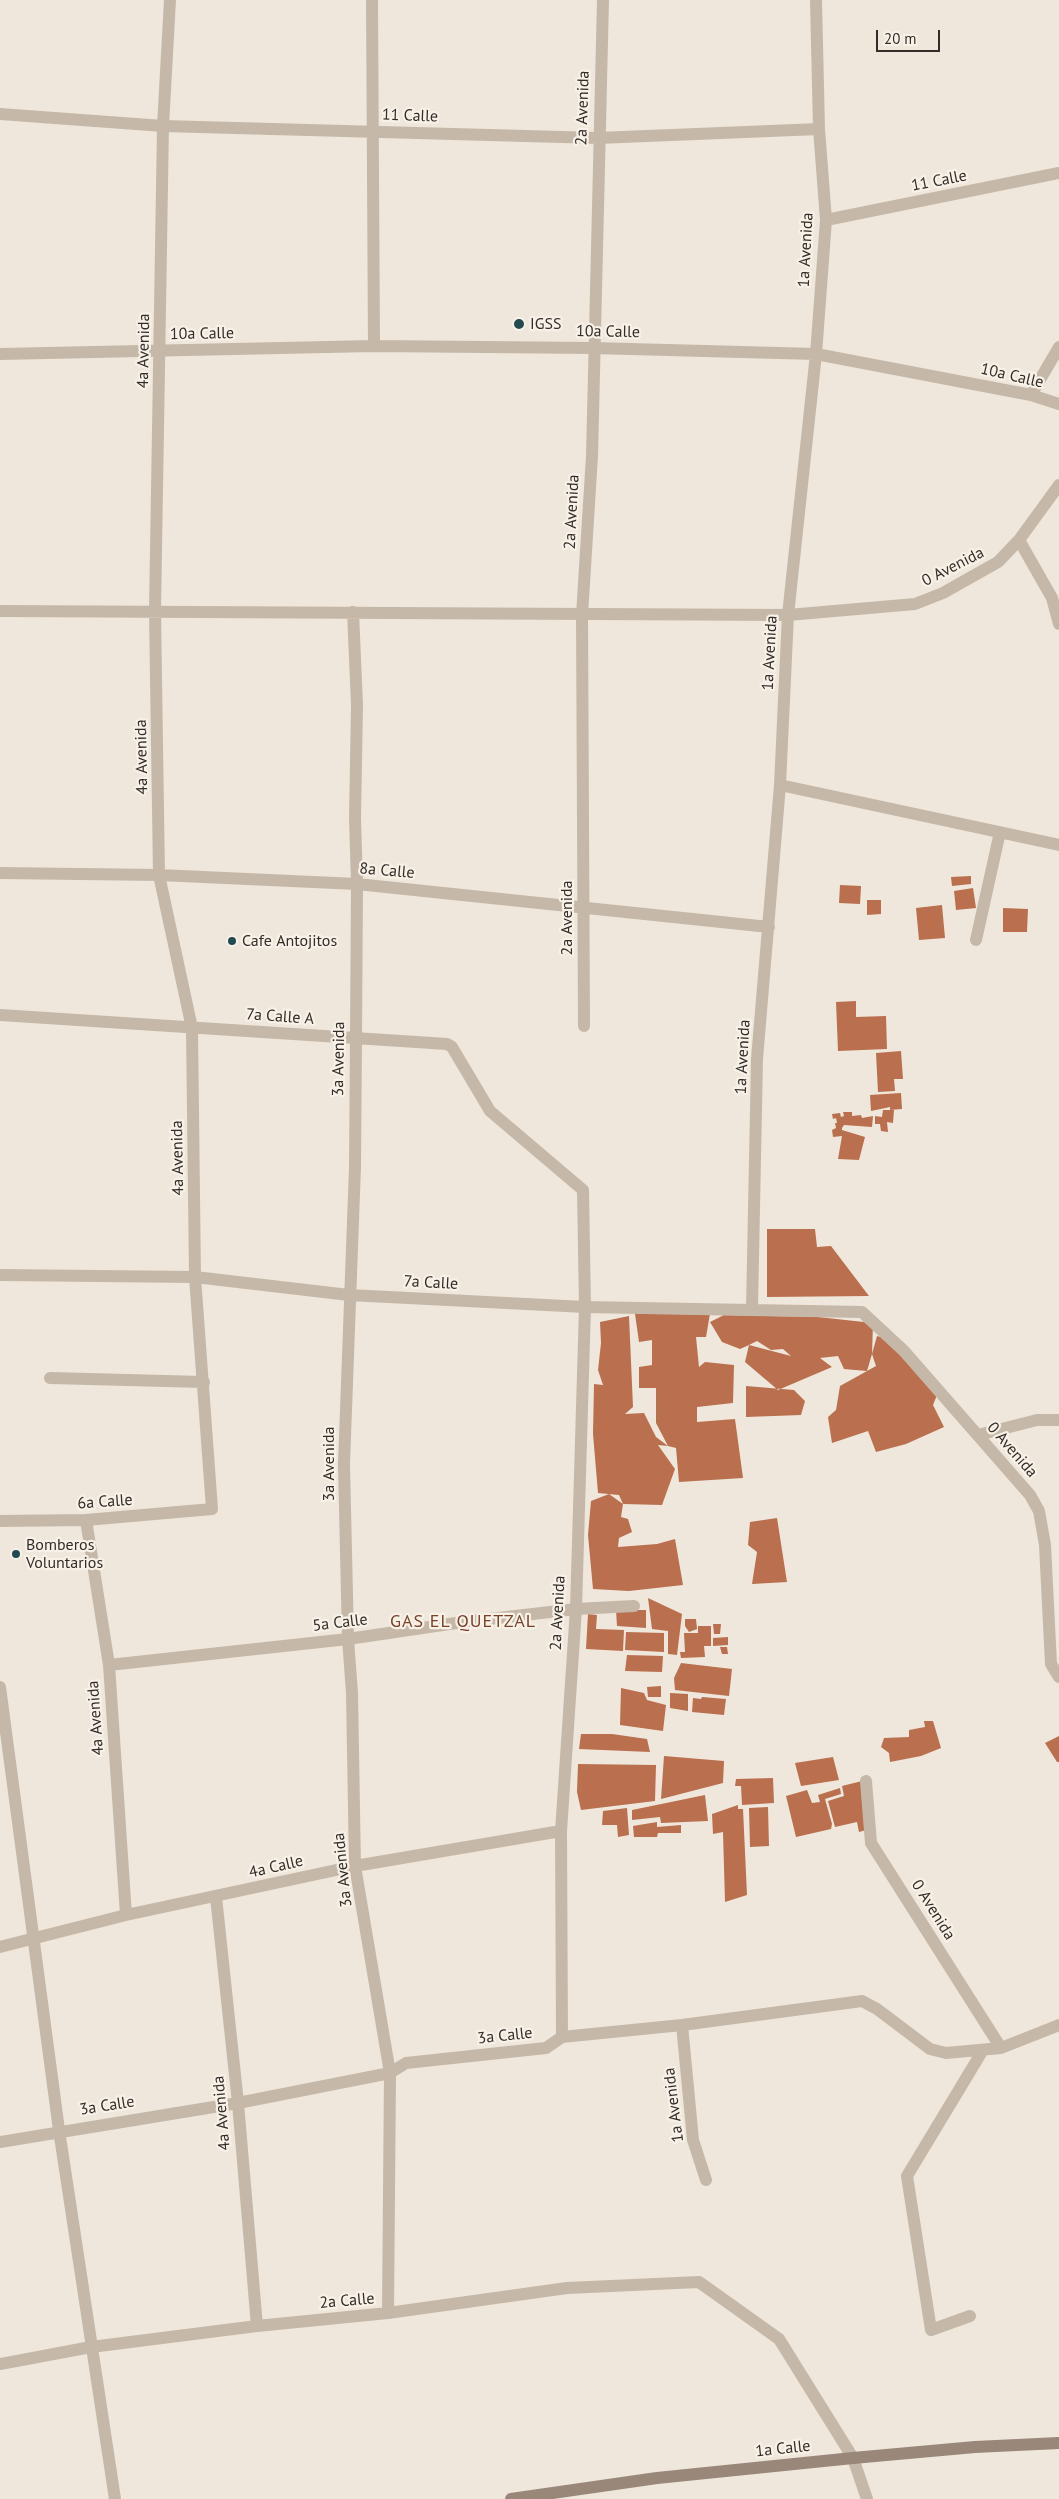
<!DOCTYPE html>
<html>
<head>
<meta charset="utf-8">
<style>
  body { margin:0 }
  #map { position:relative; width:1059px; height:2499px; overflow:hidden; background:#efe7db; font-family:"PT Sans",sans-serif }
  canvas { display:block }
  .scale { position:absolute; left:876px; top:30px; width:64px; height:22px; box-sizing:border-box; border:2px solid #342c28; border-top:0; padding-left:6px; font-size:15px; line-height:18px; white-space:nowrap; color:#342c28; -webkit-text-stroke:4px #f7f1e7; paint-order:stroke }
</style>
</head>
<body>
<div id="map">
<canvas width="1059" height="2499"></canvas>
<div class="scale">20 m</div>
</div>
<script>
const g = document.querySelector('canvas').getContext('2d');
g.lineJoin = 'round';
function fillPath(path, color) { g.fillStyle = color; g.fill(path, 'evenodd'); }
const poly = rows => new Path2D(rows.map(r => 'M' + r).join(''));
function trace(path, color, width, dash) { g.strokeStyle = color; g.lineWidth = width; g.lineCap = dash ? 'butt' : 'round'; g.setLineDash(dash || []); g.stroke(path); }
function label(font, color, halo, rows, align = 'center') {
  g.font = font + ' "PT Sans",sans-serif'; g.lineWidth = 4.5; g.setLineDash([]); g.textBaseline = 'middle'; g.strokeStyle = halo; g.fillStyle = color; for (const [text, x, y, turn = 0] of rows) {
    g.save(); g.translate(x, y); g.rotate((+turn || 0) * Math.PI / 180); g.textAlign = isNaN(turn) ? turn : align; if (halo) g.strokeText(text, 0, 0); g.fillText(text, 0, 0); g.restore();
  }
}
fillPath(poly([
  [971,876,971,884,952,886,951,877],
  [840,885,861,886,860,904,839,903],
  [973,888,976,908,956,910,954,891],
  [867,900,881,900,881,914,867,915],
  [942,905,945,938,919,940,916,908],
  [1003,908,1028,909,1027,932,1003,932],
  [856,1001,856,1017,886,1016,887,1049,838,1051,836,1002],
  [901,1051,903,1079,894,1079,895,1091,878,1092,876,1053],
  [901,1093,902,1109,890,1110,890,1107,871,1111,870,1095],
  [883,1110,894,1110,893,1123,887,1122,888,1132,881,1131,880,1124,875,1124,875,1116,882,1117],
  [843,1112,852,1112,852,1116,861,1115,862,1118,873,1116,872,1127,844,1125,842,1128,842,1130,865,1137,859,1160,838,1159,842,1136,833,1137,832,1130,836,1128,835,1123,837,1123,836,1118,833,1119,832,1114,840,1113,841,1117,844,1116],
  [767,1229,815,1229,817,1247,831,1246,869,1296,767,1297],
  [634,1307,711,1308,706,1337,696,1337,699,1367,705,1362,734,1365,733,1403,697,1407,697,1422,735,1419,743,1478,679,1482,676,1448,668,1446,656,1423,656,1388,639,1388,639,1367,652,1365,652,1340,639,1342],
  [724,1315,818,1317,873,1323,872,1354,867,1371,844,1369,838,1356,820,1358,832,1367,778,1390,745,1362,749,1345,740,1349,722,1342,710,1322],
  [757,1341,771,1350,783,1349,791,1356,749,1345],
  [629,1316,633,1407,625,1414,644,1413,656,1437,668,1446,658,1445,675,1469,662,1505,623,1504,619,1495,598,1493,593,1434,594,1384,603,1385,598,1370,601,1343,600,1322],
  [877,1336,892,1340,939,1390,933,1405,944,1427,906,1444,876,1452,868,1431,832,1443,828,1417,836,1410,840,1386,876,1366,872,1354],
  [746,1386,794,1390,805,1401,801,1415,746,1417],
  [609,1494,623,1504,621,1517,628,1519,632,1532,619,1538,618,1547,657,1544,675,1539,683,1585,629,1591,593,1589,588,1535,591,1501],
  [777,1518,787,1582,752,1584,757,1552,748,1545,750,1522],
  [648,1598,682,1614,677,1655,668,1654,668,1631,652,1629],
  [616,1610,646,1610,646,1628,617,1626],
  [588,1614,597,1615,596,1629,624,1630,623,1651,586,1649],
  [685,1619,696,1619,697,1629,689,1632,685,1626],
  [713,1624,721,1624,720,1634,714,1634],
  [698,1626,711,1626,711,1646,704,1646,705,1657,681,1658,680,1652,685,1652,684,1633,698,1633],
  [626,1632,664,1633,664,1652,625,1650],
  [728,1637,728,1645,713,1646,713,1638],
  [720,1647,727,1647,728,1654,722,1654],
  [627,1655,663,1656,662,1672,625,1671],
  [681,1663,732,1669,729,1696,675,1690,674,1678],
  [661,1686,661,1697,648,1697,647,1687],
  [621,1688,644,1693,647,1700,666,1705,663,1731,620,1725],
  [670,1693,688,1694,688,1711,670,1708],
  [702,1697,726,1699,724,1715,692,1712,693,1698,701,1699],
  [924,1721,933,1721,941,1748,921,1756,890,1762,889,1753,881,1747,884,1738,909,1737,909,1730,925,1727],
  [581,1734,612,1734,647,1739,650,1752,579,1749],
  [1059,1736,1059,1762,1057,1762,1045,1743],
  [664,1756,724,1761,723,1783,661,1799],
  [833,1757,839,1780,801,1786,795,1763],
  [578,1764,656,1765,655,1801,581,1810,577,1792],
  [773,1778,774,1803,742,1805,741,1786,735,1786,736,1779],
  [862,1781,866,1830,859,1832,857,1822,835,1827,828,1801,844,1796,842,1786],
  [840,1788,841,1794,825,1799,832,1824,831,1829,796,1837,786,1796,807,1790,812,1803,820,1802,818,1795],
  [705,1795,708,1821,661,1823,660,1817,632,1820,632,1810],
  [738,1805,738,1809,743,1809,747,1895,725,1902,723,1832,713,1834,712,1814],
  [768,1807,769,1846,750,1847,749,1808],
  [627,1808,629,1835,618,1837,617,1825,602,1825,603,1811],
  [657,1822,657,1827,681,1825,681,1833,658,1833,657,1837,634,1837,633,1826]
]), '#ba6f4e');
trace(poly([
  [372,0,374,346],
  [0,114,163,126,598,138,819,129],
  [826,220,1059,173],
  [0,354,374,346,593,348,816,354,1031,395,1059,404],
  [1031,395,1059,347],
  [1019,540,1052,598,1059,624],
  [0,611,788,615,915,604,943,593,998,562,1019,540,1059,485],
  [353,612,357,705,355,818,357,884,356,1038,355,1167,344,1464,348,1639,352,1693,355,1866,390,2073,388,2313],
  [780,785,1059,845],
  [0,873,159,875,357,884,769,927],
  [976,940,1000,832],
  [0,1015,447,1044,452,1047,490,1111,583,1190,585,1307,576,1609,561,1831,562,2037],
  [584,1026,582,615,592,456,603,0],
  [0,1275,195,1277,349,1295,585,1307,862,1312,904,1351,1030,1495,1039,1511,1045,1545,1051,1664,1059,1677],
  [752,1309,757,1059,780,785,788,615,816,354,826,220,819,129,816,0],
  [50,1378,204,1382],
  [978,1435,1037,1420,1059,1420],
  [86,1520,109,1665,126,1915],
  [0,1521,86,1520,212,1509,195,1277,192,1028,159,875,155,611,163,126,170,0],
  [109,1665,348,1639,463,1622,576,1609,634,1606],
  [0,1687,59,2130,115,2499],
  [866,1781,871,1843,1001,2048],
  [216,1897,238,2103,257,2326],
  [0,1947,126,1915,355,1866,561,1831],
  [682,2025,693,2140,706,2180],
  [0,2142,238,2103,390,2073,406,2063,546,2048,562,2037,682,2025,862,2001,877,2009,930,2049,946,2053,1001,2048,1059,2025],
  [970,2316,931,2330,907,2176,983,2050],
  [0,2364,91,2347,257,2326,388,2313,567,2288,699,2282,779,2339,853,2458,867,2499]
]), '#c6b8a8', 12);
trace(poly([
  [511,2499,657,2478,853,2458,975,2447,1059,2443]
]), '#99877a', 12);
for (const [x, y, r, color] of [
  [519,324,6,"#214b51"],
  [232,941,5,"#214b51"],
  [16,1554,5,"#214b51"]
]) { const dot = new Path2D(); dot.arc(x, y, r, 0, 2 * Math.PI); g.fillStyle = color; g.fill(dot); trace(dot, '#f7f1e7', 2); }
label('16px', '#342c28', '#f7f1e7', [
  ["2a Avenida",583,108,-88],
  ["11 Calle",410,116,2],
  ["11 Calle",939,181,-11],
  ["1a Avenida",806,250,-87],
  ["10a Calle",608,332,1],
  ["10a Calle",202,334,-1],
  ["4a Avenida",144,351,-89],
  ["10a Calle",1012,376,13],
  ["2a Avenida",572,512,-87],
  ["0 Avenida",953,567,-27],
  ["1a Avenida",770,653,-87],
  ["4a Avenida",142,757,-91],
  ["8a Calle",387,871,5],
  ["2a Avenida",567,918,-90],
  ["7a Calle A",280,1017,4],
  ["1a Avenida",743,1057,-87],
  ["3a Avenida",339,1059,-89],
  ["4a Avenida",178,1158,-91],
  ["7a Calle",431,1283,3],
  ["0 Avenida",1012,1450,49],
  ["3a Avenida",329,1464,-90],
  ["6a Calle",105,1502,-4],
  ["2a Avenida",558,1613,-87],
  ["5a Calle",340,1623,-7],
  ["4a Avenida",96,1718,-94],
  ["4a Calle",276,1867,-13],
  ["3a Avenida",343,1870,-96],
  ["0 Avenida",933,1910,58],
  ["3a Calle",505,2036,-6],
  ["1a Avenida",674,2105,-97],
  ["3a Calle",107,2106,-9],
  ["4a Avenida",222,2113,-95],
  ["2a Calle",347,2301,-5],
  ["1a Calle",783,2449,-6]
]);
label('16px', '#342c28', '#f7f1e7', [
  ["IGSS",530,324],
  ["Cafe Antojitos",242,941],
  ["Bomberos",26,1545],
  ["Voluntarios",26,1563]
], 'left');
g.letterSpacing = '1px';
label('18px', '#7b4129', '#f7f1e7', [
  ["GAS EL QUETZAL",463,1622]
]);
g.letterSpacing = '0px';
</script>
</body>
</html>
